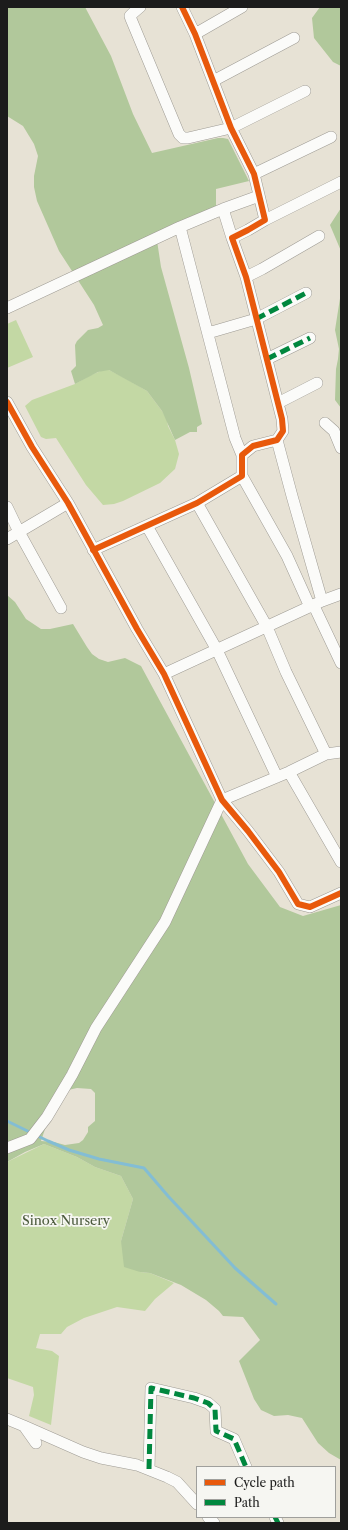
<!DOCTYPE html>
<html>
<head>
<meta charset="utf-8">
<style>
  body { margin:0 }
  #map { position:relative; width:348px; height:1530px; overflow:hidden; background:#e7e2d5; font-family:"Libre Caslon Text",serif }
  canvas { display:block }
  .frame { position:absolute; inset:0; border:8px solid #1c1c1c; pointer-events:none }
  .legend { position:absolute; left:196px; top:1466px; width:140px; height:52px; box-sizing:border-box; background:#f6f6f2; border:1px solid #9f9f9c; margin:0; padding:5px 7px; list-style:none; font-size:12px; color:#1c1c1c }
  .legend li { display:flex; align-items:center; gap:8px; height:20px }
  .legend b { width:20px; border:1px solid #9f9f9c }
</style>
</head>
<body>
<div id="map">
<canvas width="348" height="1530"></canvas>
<div class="frame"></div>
<ul class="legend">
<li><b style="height:5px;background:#e8590c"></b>Cycle path</li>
<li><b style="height:5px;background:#00873e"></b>Path</li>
</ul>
</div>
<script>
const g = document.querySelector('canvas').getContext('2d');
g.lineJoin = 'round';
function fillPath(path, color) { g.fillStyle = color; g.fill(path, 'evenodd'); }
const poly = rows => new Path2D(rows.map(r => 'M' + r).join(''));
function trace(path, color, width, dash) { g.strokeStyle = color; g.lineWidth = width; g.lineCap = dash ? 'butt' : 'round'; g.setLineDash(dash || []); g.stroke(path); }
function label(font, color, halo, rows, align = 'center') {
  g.font = font + ' "Libre Caslon Text",serif'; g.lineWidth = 3.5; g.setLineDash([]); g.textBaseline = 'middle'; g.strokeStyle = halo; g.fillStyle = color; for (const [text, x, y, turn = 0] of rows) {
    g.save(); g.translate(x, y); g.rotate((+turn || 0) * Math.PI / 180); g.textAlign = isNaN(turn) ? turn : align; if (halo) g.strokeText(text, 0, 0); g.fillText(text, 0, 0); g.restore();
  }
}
fillPath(poly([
  [16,320,33,357,7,368,7,324],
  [103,370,109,370,123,377,147,391,162,411,167,420,168,426,175,440,179,454,175,469,160,483,123,501,114,504,103,505,86,485,56,438,46,439,41,437,25,406,32,400,75,384,89,376],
  [44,1144,77,1157,95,1167,121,1176,133,1199,121,1241,140,1272,150,1273,174,1283,155,1299,145,1311,117,1307,84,1318,67,1327,61,1334,40,1334,36,1348,52,1351,59,1356,51,1425,29,1416,34,1395,33,1387,7,1378,7,1162]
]), '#c3d8a4');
fillPath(poly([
  [7,7,85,7,111,56,133,114,152,153,218,138,223,138,228,139,249,181,216,189,216,206,178,223,156,234,161,267,189,368,202,424,197,427,197,432,190,432,175,440,162,411,147,391,109,370,98,372,75,384,71,371,76,366,75,345,77,341,88,330,98,328,103,325,94,305,59,251,37,201,34,187,34,176,38,156,34,144,23,126,7,116],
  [320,7,341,7,341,66,333,62,314,38,312,18],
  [341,208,341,251,330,225],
  [341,292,341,408,335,400,336,369,338,359,339,349,335,330],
  [7,595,15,602,26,619,41,629,50,629,73,624,87,647,92,654,99,659,108,662,125,658,141,666,248,864,280,907,303,916,341,905,341,1460,329,1453,318,1443,302,1418,288,1415,274,1416,261,1410,254,1399,239,1361,260,1340,243,1317,223,1316,219,1311,206,1300,181,1285,150,1273,140,1272,124,1267,121,1241,133,1199,121,1176,95,1167,77,1157,44,1144,25,1152,7,1162],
  [77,1088,91,1089,95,1093,95,1121,88,1127,88,1132,83,1140,79,1143,65,1145,54,1142,41,1141,46,1126,68,1090]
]), '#b1c89b');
trace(poly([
  [7,1121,48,1141,69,1150,99,1159,144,1168,168,1196,235,1268,276,1304]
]), '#83bdd4', 3);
const minor = poly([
  [140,7,133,13,130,16,131,19,179,134,183,138,188,138,231,128,305,91],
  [195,34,242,7],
  [213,81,294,38],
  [254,174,331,137],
  [223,209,232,238],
  [265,220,341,182],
  [180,227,235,438,242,455],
  [246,277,262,269,319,236],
  [7,308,180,227,223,209,259,196],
  [208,333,256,319,306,293],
  [267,359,310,338],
  [7,402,32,447,68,503,137,629,164,674,222,800,248,831,279,872,298,904,310,907,341,893],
  [278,403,317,383],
  [325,423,334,431,341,448],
  [277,440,292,496,322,601],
  [242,476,287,556,310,607],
  [197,503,267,627,286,672,326,754],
  [7,507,19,532,61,608],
  [147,526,217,650,277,777],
  [7,539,68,503],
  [93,550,197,503,242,476,242,455,253,446,277,440,283,431,282,419,246,277,232,238,248,230,265,220,254,174,231,128,195,34,182,7],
  [314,606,341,663],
  [164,674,322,601,341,594],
  [289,772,341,862],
  [7,1148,30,1139,47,1117,72,1075,96,1028,165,922,222,800,289,772,326,754,341,752],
  [7,1419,24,1426,36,1443],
  [24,1426,83,1452,101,1458,137,1465,167,1477,177,1482,197,1504],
  [149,1469,151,1388,194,1398,208,1403,215,1409,216,1431,234,1439,246,1467],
  [208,1517,214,1523],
  [275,1517,278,1523]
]);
trace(minor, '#9e9b94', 12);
trace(minor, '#fbfbf9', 11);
trace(poly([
  [256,319,306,293],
  [267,359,310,338],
  [149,1469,151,1388,194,1398,208,1403,215,1409,216,1431,234,1439,246,1467],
  [275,1517,278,1523]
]), '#00873e', 5, [10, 5]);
trace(poly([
  [7,402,32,447,68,503,137,629,164,674,222,800,248,831,279,872,298,904,310,907,341,893],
  [93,550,197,503,242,476,242,455,253,446,277,440,283,431,282,419,246,277,232,238,248,230,265,220,254,174,231,128,195,34,182,7]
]), '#e8590c', 6);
label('13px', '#4c5b3d', '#f6f6f2', [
  ["Sinox Nursery",66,1221]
]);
</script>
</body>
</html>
